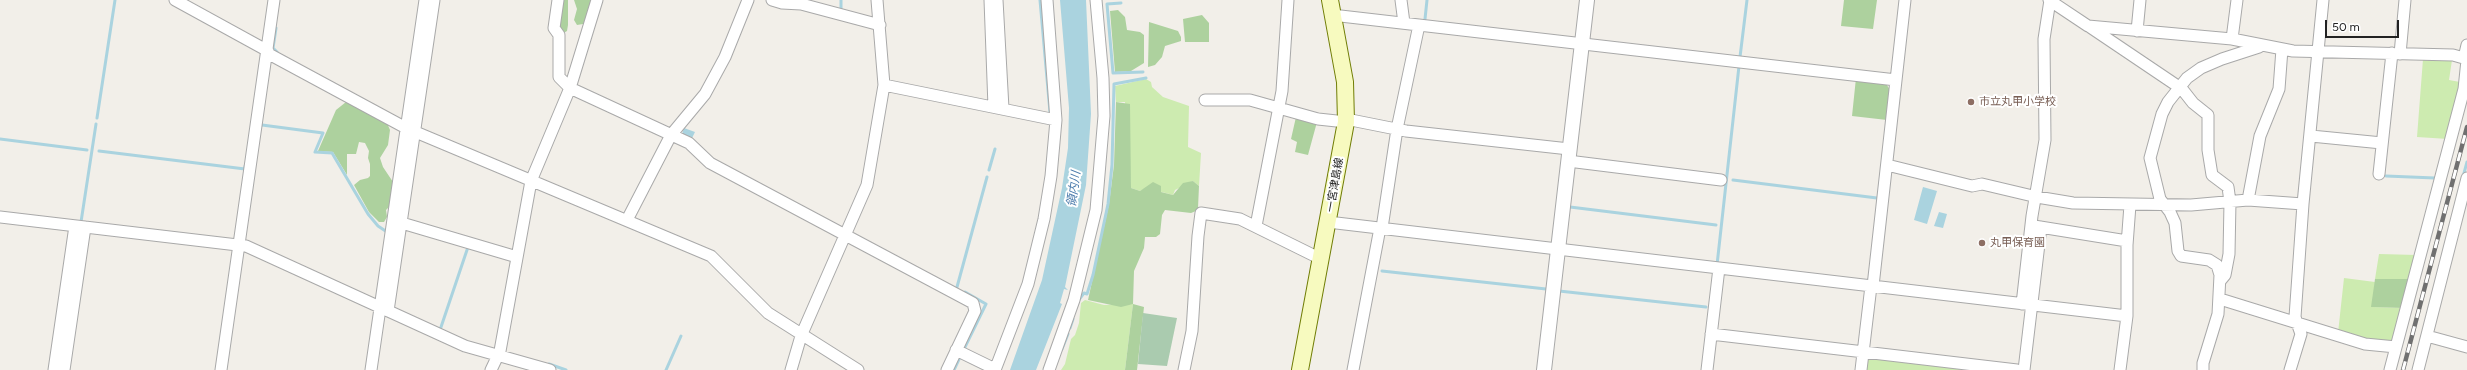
<!DOCTYPE html>
<html>
<head>
<meta charset="utf-8">
<style>
  body { margin:0 }
  #map { position:relative; width:2467px; height:370px; overflow:hidden; background:#f2efe9; font-family:Figtree,sans-serif }
  canvas { display:block }
  .scale { position:absolute; left:2325px; top:20px; width:74px; height:18px; box-sizing:border-box; border:2px solid #222; border-top:0; padding-left:5px; font-size:12px; line-height:14px; white-space:nowrap; color:#222; -webkit-text-stroke:3px #fff; paint-order:stroke }
</style>
</head>
<body>
<div id="map">
<canvas width="2467" height="370"></canvas>
<div class="scale">50 m</div>
</div>
<script>
const g = document.querySelector('canvas').getContext('2d');
g.lineJoin = 'round';
function fillPath(path, color) { g.fillStyle = color; g.fill(path, 'evenodd'); }
const poly = rows => new Path2D(rows.map(r => 'M' + r).join(''));
function trace(path, color, width, dash) { g.strokeStyle = color; g.lineWidth = width; g.lineCap = dash ? 'butt' : 'round'; g.setLineDash(dash || []); g.stroke(path); }
function label(font, color, halo, rows, align = 'center') {
  g.font = font + ' Figtree,"Noto Sans JP",sans-serif'; g.lineWidth = 4; g.setLineDash([]); g.textBaseline = 'middle'; g.strokeStyle = halo; g.fillStyle = color; for (const [text, x, y, turn = 0] of rows) {
    g.save(); g.translate(x, y); g.rotate((+turn || 0) * Math.PI / 180); g.textAlign = isNaN(turn) ? turn : align; if (halo) g.strokeText(text, 0, 0); g.fillText(text, 0, 0); g.restore();
  }
}
fillPath(poly([
  [2423,59,2452,60,2449,80,2460,82,2448,139,2417,137],
  [1146,79,1151,82,1152,87,1163,97,1189,106,1188,147,1201,153,1199,186,1193,181,1175,190,1173,195,1147,188,1140,191,1131,188,1125,102,1116,102,1115,86],
  [2379,254,2417,255,2411,279,2375,279],
  [2344,278,2375,282,2372,307,2404,308,2395,344,2366,342,2338,333],
  [1085,300,1104,305,1133,304,1125,370,1061,370,1065,364,1071,339,1075,335,1079,323,1081,303],
  [1867,356,1997,370,1865,370]
]), '#cdebb0');
fillPath(poly([
  [561,0,568,0,568,25,567,31,562,34,558,23],
  [574,0,593,0,587,20,583,24,577,25,574,20,577,9],
  [1844,0,1877,0,1873,29,1841,26],
  [1118,10,1125,17,1127,30,1140,32,1144,35,1144,63,1131,71,1115,72,1110,11],
  [1202,15,1209,23,1209,42,1185,42,1183,19],
  [1149,22,1178,31,1181,37,1181,41,1165,46,1162,57,1155,65,1148,67],
  [1856,78,1885,82,1890,90,1887,120,1852,116],
  [346,102,350,102,387,123,390,130,388,145,380,158,383,167,393,182,390,206,386,210,387,217,384,222,379,222,369,212,354,185,360,180,368,178,370,176,370,164,368,158,369,151,365,143,359,142,356,154,347,154,347,175,333,152,318,151,336,110],
  [1116,102,1130,104,1131,188,1140,191,1153,182,1161,186,1161,192,1173,195,1183,183,1193,181,1199,186,1198,208,1196,211,1191,213,1165,210,1162,215,1160,234,1156,237,1145,237,1144,248,1134,271,1133,304,1144,307,1137,370,1125,370,1133,304,1121,307,1088,300,1109,204,1114,165],
  [1296,117,1317,122,1308,155,1295,152,1297,142,1291,139],
  [2375,279,2411,279,2404,308,2371,307]
]), '#add19e');
fillPath(poly([
  [1143,313,1177,318,1167,366,1138,364]
]), '#aacbaf');
fillPath(poly([
  [1060,0,1086,0,1091,114,1086,185,1065,287,1068,290,1064,289,1060,303,1062,304,1036,370,1010,370,1042,280,1062,188,1068,148,1069,108],
  [684,128,695,132,692,138,682,134],
  [1923,187,1937,191,1927,224,1914,220],
  [1939,212,1947,214,1943,228,1934,226]
]), '#aad3df');
trace(poly([
  [841,0,841,10],
  [1040,0,1050,112],
  [1121,3,1107,4,1113,73,1143,72],
  [1425,19,1427,0],
  [276,28,273,48,277,52],
  [1740,57,1747,0],
  [97,118,115,0],
  [262,125,323,133,315,152,332,153,368,214,378,226,387,232],
  [0,139,87,150],
  [99,151,245,169,245,166],
  [989,170,995,149],
  [2386,176,2435,178],
  [2463,177,2467,162],
  [1733,180,1877,198],
  [1570,207,1716,225],
  [81,222,96,124],
  [1717,265,1739,66],
  [1382,271,1546,289],
  [957,287,987,177],
  [1559,291,1706,307],
  [1078,301,1084,293,1087,294,1093,275,1108,204,1112,165,1114,84,1146,78],
  [1070,328,1073,319],
  [440,330,468,247],
  [1062,349,1068,334],
  [963,351,986,304,965,292],
  [549,364,566,370],
  [666,370,681,336],
  [954,370,960,357]
]), '#aad3df', 3);
const minor = poly([
  [175,0,268,51],
  [558,0,554,28,559,35,559,77,570,88,689,143,710,163,973,303,975,311,947,370],
  [772,0,782,3,801,4,880,25],
  [990,0,994,107],
  [997,0,1003,108],
  [1401,0,1404,23],
  [2049,0,2088,26,2232,39,2293,51,2453,55,2467,59],
  [1332,15,1896,80],
  [2090,27,2182,89,2193,103,2208,115,2208,150,2212,175,2228,187,2230,202,2229,254,2225,275,2220,281],
  [2137,31,2140,0],
  [2232,39,2237,0],
  [267,53,406,128,711,256,768,313,858,370],
  [2400,54,2405,0],
  [2464,58,2467,45],
  [884,85,1056,120],
  [1205,100,1250,100,1318,119,1346,122],
  [1346,119,1406,131,1569,149],
  [2311,136,2382,143],
  [1568,161,1721,180],
  [1887,165,1972,186,1982,184,2037,197,2073,203,2191,205,2248,200,2303,204],
  [2379,174,2392,53],
  [2248,200,2260,136,2279,89,2282,49],
  [0,217,246,246,465,346,550,370],
  [627,220,671,135,705,94,725,57,748,0],
  [395,221,517,257],
  [1328,222,2127,316],
  [1256,226,1282,91,1288,0],
  [2034,226,2127,241],
  [1382,228,1397,129,1419,25],
  [1873,286,1905,0],
  [2220,299,2365,344,2396,347],
  [2022,304,2032,216,2045,140,2044,39,2050,0],
  [388,311,434,0],
  [1711,334,2017,370],
  [2427,336,2467,347],
  [956,350,995,369],
  [54,370,75,226],
  [64,370,85,227],
  [221,370,274,0],
  [371,370,425,0],
  [491,370,500,351,531,181,570,88,597,0],
  [791,370,801,336,867,185,884,85,877,0],
  [995,370,1028,284,1044,219,1051,176,1056,120,1047,0],
  [1049,370,1074,300,1096,210,1104,116,1103,78,1096,0],
  [1184,370,1192,331,1198,236,1201,213,1240,219,1321,259],
  [1353,370,1380,228],
  [1707,370,1719,268],
  [1861,370,1871,286],
  [2024,370,2041,227],
  [2120,370,2127,316,2127,245,2130,205],
  [2203,370,2203,363,2218,314,2220,275,2217,265,2209,260,2181,256,2178,251,2175,223,2170,212,2160,199,2150,158,2162,114,2168,102,2187,78,2201,68,2222,59,2259,47],
  [2290,370,2301,334,2295,317,2303,204,2323,0],
  [2390,370,2464,89,2467,60],
  [2418,370,2467,178]
]);
const tertiary = poly([
  [1544,370,1587,0]
]);
const secondary = poly([
  [1300,370,1346,122,1345,82,1330,0]
]);
trace(minor, '#a9a9a9', 13);
trace(tertiary, '#a9a9a9', 16);
trace(secondary, '#707d05', 18);
trace(minor, '#fff', 11);
trace(tertiary, '#fff', 14);
trace(secondary, '#f7fabf', 16);
const rail = poly([
  [2403,370,2467,127]
]);
trace(rail, '#707070', 4.5);
trace(rail, '#fff', 3, [9]);
for (const [x, y, r, color] of [
  [1971,102,4,"#8d6e63"],
  [1982,243,4,"#8d6e63"]
]) { const dot = new Path2D(); dot.arc(x, y, r, 0, 2 * Math.PI); g.fillStyle = color; g.fill(dot); trace(dot, '#fff', 1.5); }
label('11px', '#785e54', '#fff', [
  ["市立丸甲小学校",1979,102],
  ["丸甲保育園",1990,243]
], 'left');
label('11px', '#222', '#fff', [
  ["一宮津島線",1335,185,-80]
]);
label('italic 12px', '#4a7aab', '#fff', [
  ["領内川",1074,189,-82]
]);
</script>
</body>
</html>
